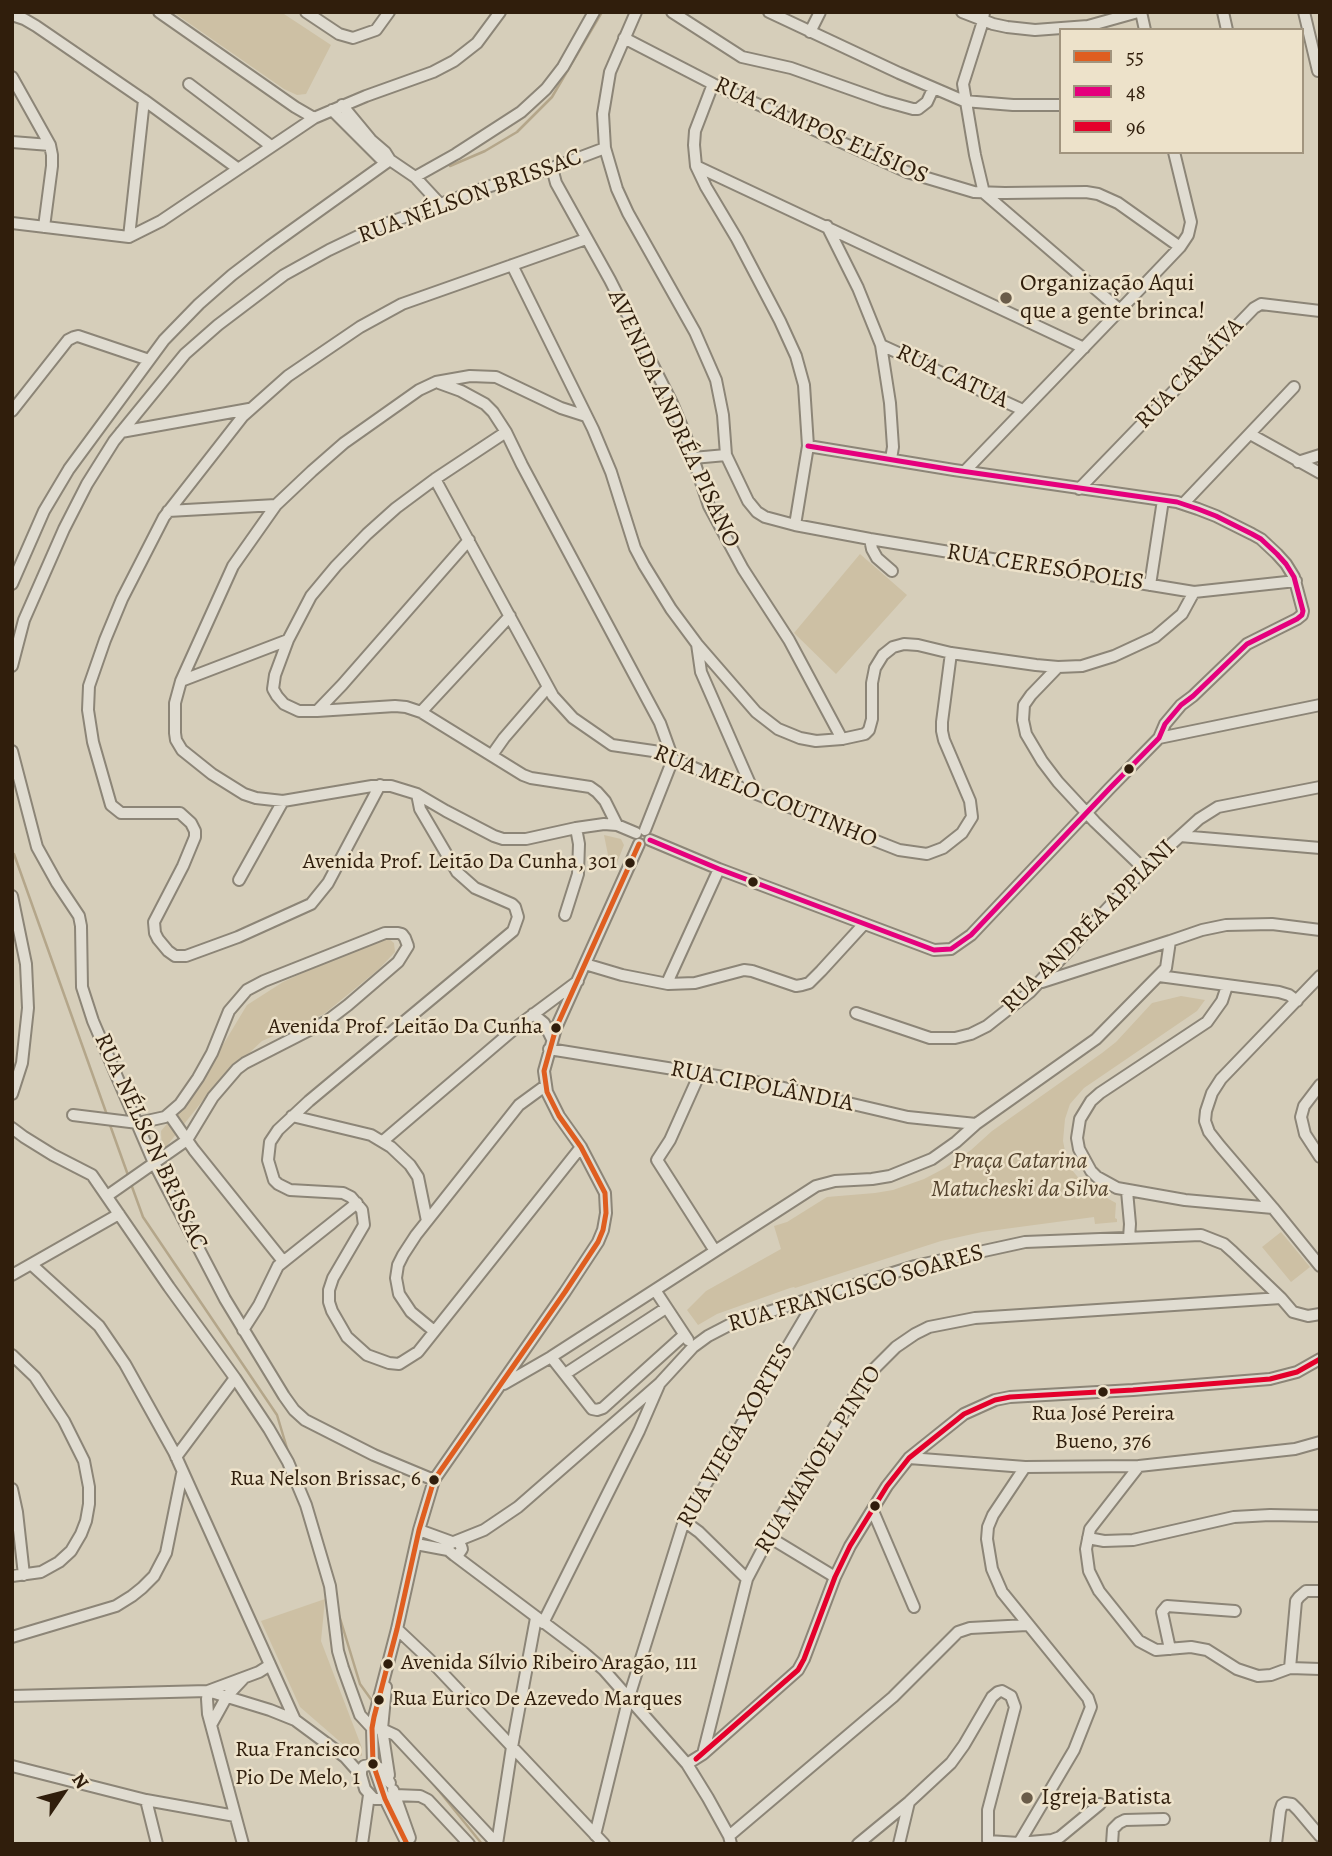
<!DOCTYPE html>
<html>
<head>
<meta charset="utf-8">
<style>
  body { margin:0 }
  #map { position:relative; width:1332px; height:1856px; overflow:hidden; background:#d6ceba; font-family:Alegreya,serif }
  canvas { display:block }
  .frame { position:absolute; inset:0; border:14px solid #301e0c; pointer-events:none }
  .legend { position:absolute; left:1059px; top:28px; width:245px; height:126px; box-sizing:border-box; background:#ede2ca; border:2px solid #a1947e; margin:0; padding:9px 12px; list-style:none; font-size:21px; color:#301e0c }
  .legend li { display:flex; align-items:center; gap:14px; height:35px }
  .legend b { width:35px; border:2px solid #a1947e }
  .north { position:absolute; left:28px; top:1758px; width:70px; height:70px; -webkit-text-stroke:5px #ede2ca; paint-order:stroke; rotate:55deg; font-size:19px; font-weight:700; line-height:28px; text-align:center; color:#301e0c }
  .north::after { content:''; display:block; margin:auto; width:24px; height:32px; background:#301e0c; clip-path:polygon(50% 0,100% 100%,50% 72%,0 100%) }
</style>
</head>
<body>
<div id="map">
<canvas width="1332" height="1856"></canvas>
<div class="frame"></div>
<ul class="legend">
<li><b style="height:9px;background:#df5e20"></b>55</li>
<li><b style="height:9px;background:#e5007d"></b>48</li>
<li><b style="height:9px;background:#e4002b"></b>96</li>
</ul>
<div class="north">N</div>
</div>
<script>
const g = document.querySelector('canvas').getContext('2d');
g.lineJoin = 'round';
function fillPath(path, color) { g.fillStyle = color; g.fill(path, 'evenodd'); }
const poly = rows => new Path2D(rows.map(r => 'M' + r).join(''));
function trace(path, color, width, dash) { g.strokeStyle = color; g.lineWidth = width; g.lineCap = dash ? 'butt' : 'round'; g.setLineDash(dash || []); g.stroke(path); }
function label(font, color, halo, rows, align = 'center') {
  g.font = font + ' Alegreya,serif'; g.lineWidth = 5; g.setLineDash([]); g.textBaseline = 'middle'; g.strokeStyle = halo; g.fillStyle = color; for (const [text, x, y, turn = 0] of rows) {
    g.save(); g.translate(x, y); g.rotate((+turn || 0) * Math.PI / 180); g.textAlign = isNaN(turn) ? turn : align; if (halo) g.strokeText(text, 0, 0); g.fillText(text, 0, 0); g.restore();
  }
}
fillPath(poly([
  [173,12,281,12,331,45,306,94,297,95,284,89],
  [860,554,907,595,836,674,794,633],
  [604,835,621,839,624,845,615,868,610,865],
  [384,935,394,943,395,952,379,969,324,1014,262,1041,215,1085,162,1152,161,1131,185,1102,206,1073,247,1005,283,982],
  [1181,996,1205,1000,1197,1011,1084,1088,1070,1104,1065,1119,1063,1141,1066,1156,1072,1170,1085,1186,1116,1203,1115,1218,1117,1219,1117,1222,1095,1224,1094,1217,982,1232,941,1241,795,1288,794,1287,790,1288,717,1314,698,1325,687,1310,706,1291,781,1249,774,1226,787,1222,827,1197,875,1193,893,1190,924,1179,945,1168,971,1150,992,1131,1102,1053,1116,1042,1152,1003],
  [1281,1232,1310,1267,1291,1282,1262,1247],
  [325,1599,321,1641,362,1748,362,1756,353,1753,300,1707,261,1621]
]), '#cdc0a4');
trace(poly([
  [450,166,485,151,517,132,552,97,602,12],
  [14,854,107,1115],
  [110,1125,129,1178],
  [131,1184,143,1217,277,1415,289,1455],
  [339,1615,360,1684,373,1702],
  [431,1781,482,1844]
]), '#b4a68a', 2.5);
const minor = poly([
  [159,12,295,107,314,118],
  [306,12,339,34,353,38,376,30,389,12],
  [636,12,610,72,603,114,605,148,617,189,628,213,695,332,716,380,723,415,726,455,748,501,757,512,765,517,795,525,870,539,1194,592,1296,581],
  [672,12,742,57,791,68,884,101,913,109,918,109,927,102,933,89],
  [769,12,899,73,964,101,1013,105,1061,105],
  [962,12,993,24,1007,27,1035,30,1088,26,1138,12],
  [984,12,983,21,963,84,975,155,984,193,1120,310],
  [1141,12,1145,30],
  [1223,12,1227,30],
  [1304,12,1318,71],
  [12,15,24,19,36,26,144,100,237,168],
  [810,32,820,12],
  [624,38,713,84,907,172,974,192,1005,193,1086,192,1098,194,1118,203,1180,247],
  [12,77,50,145,52,155,52,166,44,227],
  [189,84,271,146],
  [713,84,695,131,694,145,696,166,706,187,737,239,780,321,796,356,804,385,808,446,795,525],
  [342,105,371,140,385,152,390,160],
  [332,110,380,158,390,160,415,177,440,204],
  [12,142,50,145],
  [696,166,1084,348],
  [552,168,556,183,610,280,672,403,685,434,709,506,743,569,789,640,842,739],
  [415,177,456,154,521,112,546,89,563,67,594,12],
  [12,223,129,237,161,221,314,118,366,96,433,72,454,61,477,43,500,12],
  [827,226,858,288,881,345,890,403,893,447,891,459],
  [129,237,144,100],
  [512,265,593,429,611,472,635,548,644,565,671,609,697,644,756,712,778,729,800,738,816,741,842,739,865,734,869,730,872,719,872,683,875,668,883,655,893,647,904,644,918,645,951,653,1036,665,1058,667,1082,666,1114,656,1155,637,1182,614,1194,592],
  [881,345,1023,410],
  [439,383,461,391,485,404,493,412,506,432,522,465,660,723,673,759,645,830],
  [12,411,68,340,74,337,78,336,149,360],
  [586,416,561,408,496,377,470,376,436,382,419,390,344,443,312,471,276,505,233,566,181,681,175,703,175,733,176,740,182,750,212,774,244,794,256,798,283,801,372,786,391,786,417,794,446,811,494,836,503,839,526,839,576,828,604,824,617,825,636,833],
  [121,432,249,409],
  [506,432,435,479,396,508,367,534,336,566,311,596,288,640,275,675,273,689,277,696,284,704,299,711,317,711,395,706,406,707,421,712,523,775,531,778,590,787,597,792,605,801,617,825],
  [1250,434,1320,473],
  [693,458,726,455],
  [1298,462,1320,455],
  [965,471,1120,310,1180,247,1188,235,1191,222,1174,152],
  [435,479,553,696,573,718,612,745,660,752,673,759,754,793,899,850,927,854,943,848,962,833,972,817,970,801,944,740,942,731,942,722,951,653],
  [1079,489,1254,308,1261,304,1320,311],
  [1183,504,1294,387],
  [168,511,276,505],
  [870,539,872,549,877,558,892,571],
  [12,584,44,511,69,469,164,340,199,304,232,275,270,246,390,160],
  [1150,585,1163,500],
  [697,644,701,672,754,793],
  [12,666,24,620,64,529,87,484,114,441,185,354,218,325,284,275,329,250,377,227,487,187,552,168,605,148],
  [1058,667,1031,695,1024,705,1023,720,1026,734,1042,761,1058,782,1095,822,1144,869],
  [181,681,288,640],
  [317,711,342,685,469,540],
  [421,712,510,616],
  [1159,738,1320,705],
  [12,751,37,847,57,883,79,916,81,926,82,987,93,1021,154,1163,225,1299,284,1396,294,1410,305,1420,374,1455,434,1480],
  [492,755,504,738,548,687],
  [380,785,328,883,311,904,238,937,186,956,175,956,168,951,158,939,155,933,154,922,183,866,195,837,195,831,191,823,180,813,121,813,111,805,93,742,88,710,89,686,105,640,122,599,164,517,243,416,288,376,360,327,402,304,586,239],
  [417,794,420,809,457,872,475,888,512,904,515,907,518,917,513,931,309,1101,278,1130,270,1142,268,1160,274,1180,278,1184,290,1190,343,1193,351,1197,362,1210,364,1225,333,1278,329,1290,329,1302,332,1311,347,1337,367,1355,389,1363,399,1364,418,1352,581,1147],
  [1180,836,1320,848],
  [650,840,719,869,934,950,951,949,971,935,1110,788,1159,738,1165,724,1181,705,1193,696,1247,644,1297,619,1302,615,1303,611,1294,577,1286,564,1277,554,1261,539,1252,534,1216,516,1198,509,1177,502,954,470,808,446],
  [239,880,283,801],
  [12,896,26,964,28,1008,22,1063,12,1094],
  [565,915,578,874,579,844,576,828],
  [585,964,622,975,668,984,695,983,744,970,752,971,796,986,802,985,809,983,821,971,864,924],
  [1159,976,1279,992,1289,995,1297,1001],
  [1320,976,1221,1079,1212,1093,1206,1111,1205,1121,1209,1132,1220,1146,1273,1208,1320,1266],
  [1042,982,1170,941],
  [667,983,719,869],
  [1227,986,1222,1001,1207,1022,1100,1093,1091,1101,1080,1119,1077,1138,1079,1149,1091,1171,1097,1177,1117,1188,1185,1200,1273,1208],
  [856,1013,930,1038,955,1038,971,1034,987,1026,1030,992,1144,869,1199,819,1218,807,1320,787],
  [533,1014,544,1023,552,1039],
  [549,1049,767,1084,908,1117,976,1124],
  [700,1073,670,1140,657,1160,715,1251],
  [1320,1085,1304,1106,1301,1117,1305,1134,1320,1157],
  [169,1114,194,1150,283,1261],
  [73,1115,138,1123,165,1117,180,1104,198,1078,212,1053,229,1011,247,990,264,981,385,933,398,933,402,934,405,938,408,946,398,962,348,1005,327,1021,245,1063,237,1069,213,1097,187,1140,107,1196],
  [292,1116,371,1135,391,1147,410,1165,418,1177,427,1221],
  [12,1128,24,1137,53,1155,92,1175,169,1287,235,1378,269,1429,288,1462,306,1505,330,1586,338,1651,343,1668,360,1715,372,1728,382,1729,395,1735,497,1844],
  [383,1141,519,1025,578,981],
  [1127,1191,1130,1224,1129,1238],
  [32,1265,99,1326,125,1364,174,1452,295,1720],
  [12,1275,119,1214],
  [655,1290,688,1340],
  [243,1330,259,1305,278,1266,357,1203],
  [434,1331,411,1312,399,1294,396,1278,398,1265,403,1255,416,1235,519,1105,545,1086],
  [12,1355,35,1377,64,1421,84,1461,89,1487,89,1504,86,1521,81,1534,71,1551,59,1562,41,1572,12,1576],
  [551,1357,592,1409,597,1410,603,1408,684,1335],
  [565,1374,666,1308],
  [504,1384,551,1357,816,1186,835,1181,872,1179,890,1176,932,1159,956,1142,976,1124,1096,1039,1166,968,1170,941,1202,930,1226,925,1272,924,1320,930],
  [176,1457,235,1378],
  [909,1458,1025,1467,1139,1466,1295,1449,1320,1442],
  [1139,1466,1090,1529,1086,1549,1089,1571,1099,1591,1139,1641,1156,1650,1191,1647,1207,1650,1237,1669,1258,1676,1271,1675,1290,1668,1320,1669],
  [12,1489,17,1512,24,1575],
  [873,1511,914,1607],
  [684,1521,699,1532,747,1579],
  [419,1530,452,1542],
  [769,1537,835,1577],
  [1088,1538,1104,1541,1133,1540,1234,1517,1270,1515,1320,1516],
  [457,1541,461,1546,462,1549,458,1555,454,1555,448,1550,449,1544,484,1530,518,1507,660,1383,693,1347,708,1336,733,1323,915,1266,1025,1242,1201,1235,1224,1244,1233,1252,1281,1298,1293,1312,1308,1316,1320,1314],
  [416,1544,448,1550],
  [454,1555,583,1652,604,1670,687,1764,708,1798,729,1836,731,1844],
  [543,1623,639,1431,659,1385],
  [397,1629,432,1662,604,1844],
  [12,1637,116,1606,132,1596,142,1588,154,1576,166,1553,182,1474],
  [1170,1649,1162,1612,1167,1606,1235,1611],
  [1290,1668,1296,1601,1299,1597,1306,1591,1320,1591],
  [386,1687,382,1729,389,1775],
  [12,1696,208,1691,270,1710,295,1720,345,1757,361,1775],
  [211,1725,227,1696,243,1679],
  [703,1754,747,1579,769,1537,835,1426,868,1375,896,1347,915,1334,929,1327,975,1318,1281,1298],
  [687,1764,703,1754,798,1670,804,1659,835,1577,850,1546,887,1486,909,1458,964,1414,995,1400,1010,1397,1133,1390,1270,1379,1297,1372,1320,1359],
  [12,1766,146,1800,235,1816],
  [390,1783,383,1770,373,1764,364,1766,361,1770,361,1775,365,1789,374,1799,385,1799,395,1795,420,1796,428,1800,469,1844],
  [393,1790,410,1838],
  [146,1800,157,1844],
  [595,1835,629,1697,684,1521,816,1299],
  [729,1836,893,1697,958,1632,970,1628,1027,1625],
  [1019,1843,1074,1750,1091,1707,1088,1698,1002,1592,992,1569,987,1539,988,1527,993,1515,1025,1467],
  [243,1844,208,1714,207,1699,208,1691,259,1672,270,1665],
  [362,1844,369,1795],
  [407,1844,385,1799,373,1764,372,1728,374,1717,397,1629,419,1530,434,1480,565,1292,598,1242,603,1230,606,1213,605,1193,581,1147,559,1116,547,1092,544,1071,556,1028,639,844],
  [497,1844,512,1747,536,1618],
  [858,1844,909,1802,951,1763,964,1745,992,1697,998,1692,1002,1691,1011,1696,1015,1707,988,1810,988,1841,1019,1843,1052,1840,1060,1837,1100,1804],
  [899,1844,909,1802],
  [1112,1844,1113,1829,1119,1823,1125,1820,1164,1819],
  [1276,1844,1280,1811,1282,1805,1285,1803,1292,1804,1298,1810,1320,1836]
]);
trace(minor, '#8c8577', 14);
trace(minor, '#e0dcd1', 10);
trace(poly([
  [407,1844,385,1799,373,1764,372,1728,374,1717,397,1629,419,1530,434,1480,565,1292,598,1242,603,1230,606,1213,605,1193,581,1147,559,1116,547,1092,544,1071,556,1028,639,844]
]), '#df5e20', 5);
trace(poly([
  [650,840,719,869,934,950,951,949,971,935,1110,788,1159,738,1165,724,1181,705,1193,696,1247,644,1297,619,1302,615,1303,611,1294,577,1286,564,1277,554,1261,539,1252,534,1216,516,1198,509,1177,502,954,470,808,446]
]), '#e5007d', 5);
trace(poly([
  [696,1759,798,1670,804,1659,835,1577,850,1546,887,1486,909,1458,964,1414,995,1400,1010,1397,1133,1390,1270,1379,1297,1372,1320,1359]
]), '#e4002b', 5);
for (const [x, y, r, color] of [
  [1006,298,7,"#6a5c49"],
  [1129,769,6,"#301e0c"],
  [630,863,6,"#301e0c"],
  [753,882,6,"#301e0c"],
  [556,1028,6,"#301e0c"],
  [1103,1392,6,"#301e0c"],
  [434,1480,6,"#301e0c"],
  [875,1506,6,"#301e0c"],
  [388,1664,6,"#301e0c"],
  [379,1700,6,"#301e0c"],
  [373,1764,6,"#301e0c"],
  [1027,1798,7,"#6a5c49"]
]) { const dot = new Path2D(); dot.arc(x, y, r, 0, 2 * Math.PI); g.fillStyle = color; g.fill(dot); trace(dot, '#ede2ca', 2.5); }
label('22px', '#301e0c', '#ede2ca', [
  ["Avenida Prof. Leitão Da Cunha, 301",617,863],
  ["Avenida Prof. Leitão Da Cunha",543,1028],
  ["Rua José Pereira",1103,1415,"center"],
  ["Bueno, 376",1103,1443,"center"],
  ["Rua Nelson Brissac, 6",421,1480],
  ["Avenida Sílvio Ribeiro Aragão, 111",401,1664,"left"],
  ["Rua Eurico De Azevedo Marques",392,1700,"left"],
  ["Rua Francisco",360,1751],
  ["Pio De Melo, 1",360,1779]
], 'right');
label('24px', '#301e0c', '#ede2ca', [
  ["RUA CAMPOS ELÍSIOS",821,131,24],
  ["RUA NÉLSON BRISSAC",470,197,-20],
  ["RUA CARAÍVA",1190,374,-46],
  ["RUA CATUA",952,377,25],
  ["AVENIDA ANDRÉA PISANO",673,419,65],
  ["RUA CERESÓPOLIS",1045,568,9],
  ["RUA MELO COUTINHO",765,797,22],
  ["RUA ANDRÉA APPIANI",1089,927,-45],
  ["RUA CIPOLÂNDIA",762,1087,11],
  ["RUA NÉLSON BRISSAC",150,1142,65],
  ["RUA FRANCISCO SOARES",856,1289,-16],
  ["RUA VIEGA XORTES",736,1436,-60],
  ["RUA MANOEL PINTO",819,1460,-58]
]);
label('24px', '#301e0c', '#ede2ca', [
  ["Organização Aqui",1020,284],
  ["que a gente brinca!",1020,312],
  ["Igreja Batista",1041,1798]
], 'left');
label('italic 24px', '#55442e', '#ede2ca', [
  ["Praça Catarina",1020,1162],
  ["Matucheski da Silva",1020,1190]
]);
</script>
</body>
</html>
